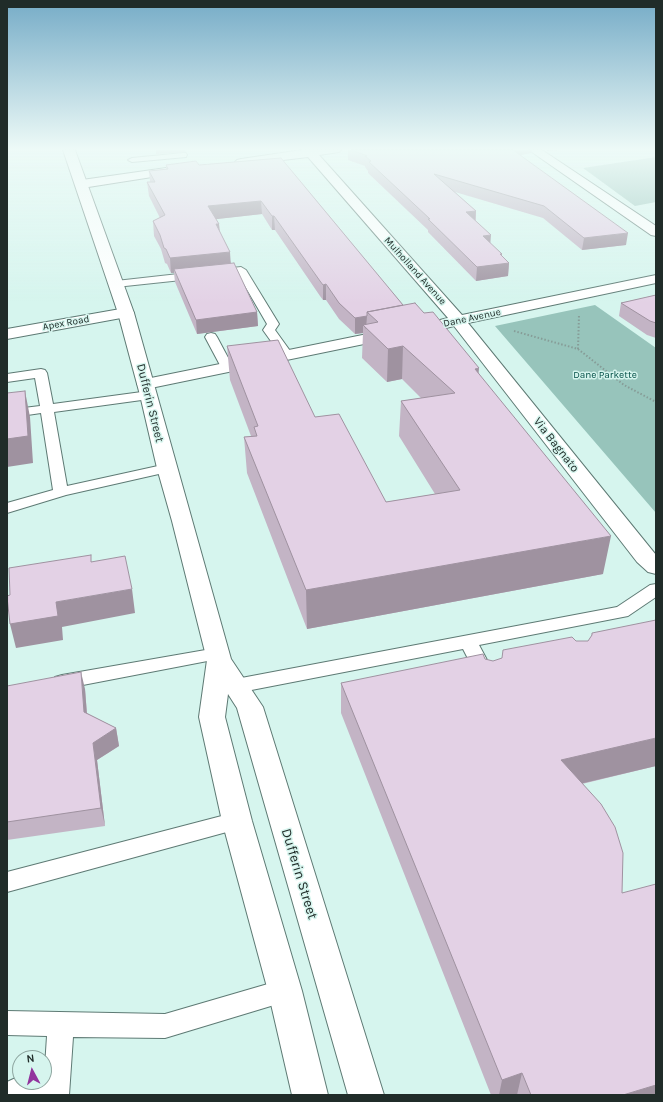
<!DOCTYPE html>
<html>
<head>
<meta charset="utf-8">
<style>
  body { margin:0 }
  #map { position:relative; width:663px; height:1102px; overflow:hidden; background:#d6f5ee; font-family:Karla,sans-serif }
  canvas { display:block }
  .frame { position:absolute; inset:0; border:8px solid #202c29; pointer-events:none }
  .north { position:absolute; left:12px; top:1050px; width:40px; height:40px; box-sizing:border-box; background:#d6f5ee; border:1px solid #8da59f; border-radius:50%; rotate:353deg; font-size:11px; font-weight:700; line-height:16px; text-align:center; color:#202c29 }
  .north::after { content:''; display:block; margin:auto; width:14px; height:18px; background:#92349e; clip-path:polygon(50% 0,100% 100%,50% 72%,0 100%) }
</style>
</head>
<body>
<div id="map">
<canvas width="663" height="1102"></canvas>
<div class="frame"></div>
<div class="north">N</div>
</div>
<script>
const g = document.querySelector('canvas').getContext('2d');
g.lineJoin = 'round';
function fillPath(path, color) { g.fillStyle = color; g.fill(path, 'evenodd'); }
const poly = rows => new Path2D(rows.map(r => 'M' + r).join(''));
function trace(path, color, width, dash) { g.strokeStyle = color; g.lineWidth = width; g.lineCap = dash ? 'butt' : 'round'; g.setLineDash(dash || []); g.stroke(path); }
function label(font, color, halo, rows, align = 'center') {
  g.font = font + ' Karla,sans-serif'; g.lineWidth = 3; g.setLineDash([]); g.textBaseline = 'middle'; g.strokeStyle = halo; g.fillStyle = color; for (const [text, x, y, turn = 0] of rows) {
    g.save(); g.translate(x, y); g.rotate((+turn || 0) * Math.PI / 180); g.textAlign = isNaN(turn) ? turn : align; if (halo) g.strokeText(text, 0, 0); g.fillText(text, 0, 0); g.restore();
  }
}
fillPath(poly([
  [656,157,656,202,635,206,583,168],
  [595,305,656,348,656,513,495,326]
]), '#97c4bb');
const lane = poly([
  [183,153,186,153,187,155,186,157,132,162,128,160,132,158,183,153],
  [241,267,246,270,279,324,275,330,293,355,291,358,283,358,263,330,267,324,238,274,116,287,111,284,116,281,241,267],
  [211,333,215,334,217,337,233,367,231,370,227,371,223,370,221,367,205,337,207,334,211,333],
  [41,369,45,370,47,373,53,404,149,391,154,392,155,395,154,398,149,399,54,412,67,486,167,464,172,465,174,468,172,471,66,495,7,513,7,503,53,490,41,413,7,418,7,410,40,406,35,378,7,382,7,374,41,369],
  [656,584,656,597,628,616,479,645,495,675,493,680,486,682,479,680,463,649,236,693,229,691,227,686,229,681,236,679,617,607,650,585,656,584],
  [217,648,223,650,226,654,223,658,62,689,55,687,53,682,55,677,62,675,217,648],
  [237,812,245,815,248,821,245,827,7,892,7,872,237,812],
  [285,979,294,983,297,991,294,999,165,1038,73,1037,69,1095,43,1095,43,1094,40,1095,7,1095,7,1082,20,1076,20,1082,44,1082,47,1036,7,1035,7,1011,165,1014,285,979]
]);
const street = poly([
  [302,150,341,150,339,152,319,155,462,315,656,275,656,283,468,323,656,555,656,574,648,572,637,562,454,326,446,328,440,326,438,323,440,320,448,318,308,157,241,165,237,164,235,162,237,160,241,159,302,150],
  [529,150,542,150,656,226,656,236,651,235,529,150],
  [180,166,184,168,186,170,184,172,82,188,78,187,76,184,78,181,82,180,180,166],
  [126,308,132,310,134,313,132,316,7,339,7,329,126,308],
  [392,329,398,331,400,334,398,337,146,389,140,388,137,384,140,380,146,379,392,329]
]);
const secondary = poly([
  [63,150,75,150,134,313,231,659,263,707,384,1095,348,1095,237,708,228,694,225,717,252,821,302,991,328,1095,292,1095,268,991,222,821,199,717,207,660,172,521,157,468,140,395,118,313,63,150]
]);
trace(lane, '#5e7a74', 2);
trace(street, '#5e7a74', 2);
trace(secondary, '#5e7a74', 2);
trace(poly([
  [514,331,578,349,624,385,656,402],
  [578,349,579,315]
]), '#869c97', 2, [1.5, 2]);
fillPath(lane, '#fff');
fillPath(street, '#fff');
fillPath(secondary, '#fff');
fillPath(poly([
  [348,150,532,150,531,153,521,155,626,245,582,250,543,218,455,192,476,211,476,221,490,243,502,256,509,263,508,276,476,281,428,232,428,230,368,173,368,171,365,167,365,166,348,160],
  [281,158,403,305,424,313,478,373,603,574,307,629,247,473,244,437,251,436,230,380,227,346,315,417,386,502,435,494,399,436,401,401,421,398,402,379,387,382,362,358,363,333,355,334,339,319,326,300,323,300,320,296,275,230,272,230,262,214,216,219,219,224,220,232,231,263,257,312,258,326,197,334,175,282,174,273,171,273,167,264,165,263,161,249,154,236,153,221,160,218,149,196,147,182,150,182,149,171,166,169,166,165,199,165],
  [656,295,656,338,647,335,619,316,621,303],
  [592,633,656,766,582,784,622,893,656,1095,491,1095,341,713,341,683,485,659,493,661,576,641,588,641,591,637],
  [7,686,85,689,87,713,116,728,119,746,97,760,105,826,7,840]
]), '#c3b4c5');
fillPath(poly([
  [156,150,185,150,186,152,156,154],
  [508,150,532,150,531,153,507,157],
  [547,150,557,150,547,151],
  [261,201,262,214,209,220,208,206],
  [476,211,475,223,466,212],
  [272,216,274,216,275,230,272,230],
  [216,224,219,224,220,238],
  [628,233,626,245,582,250,584,238],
  [491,235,490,248,483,236],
  [230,252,231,267,174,269,174,273,171,273,170,258],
  [500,254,502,254,501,264,509,263,508,276,476,281,477,267],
  [326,284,326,300,323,300,323,285],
  [257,312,258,326,197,334,196,320],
  [367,316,366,329,363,325,363,333,355,334,355,318],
  [403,346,402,379,387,382,388,349],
  [479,368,476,402,475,369],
  [25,391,30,417,33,463,7,467,7,439],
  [611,536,603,574,307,629,306,590],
  [132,589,135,613,62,627,63,640,16,648,10,624,56,602],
  [81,672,85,689,88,729,84,712],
  [116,728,119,746,97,760,105,826,101,808,93,743],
  [656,738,656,766,554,790,561,760],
  [522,1073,517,1095,499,1095,502,1080],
  [656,1085,656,1095,623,1095,640,1090]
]), '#9f92a0');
const building = poly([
  [351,150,513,150,628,233,584,238,544,206,434,174,476,211,466,212,491,235,483,236,502,254,500,254,509,263,477,267,428,219,430,219,369,162,371,161,365,156,367,156,365,155,351,150],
  [281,158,403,305,367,312,367,316,355,318,339,303,326,284,323,285,320,281,274,216,272,216,261,201,208,206,219,224,216,224,230,252,170,258,166,249,164,248,160,235,153,221,165,215,147,182,155,182,149,171,168,169,166,165,196,161,199,165,281,158],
  [234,263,257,312,196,320,174,269,234,263],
  [656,295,656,323,650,321,621,303,656,295],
  [415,303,424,313,433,312,479,368,475,369,611,536,306,590,244,437,257,436,254,427,258,426,227,346,278,340,315,417,339,414,386,502,460,490,401,401,455,393,403,346,388,349,363,325,378,322,367,312,415,303],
  [25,391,28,436,7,439,7,393,25,391],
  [91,555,91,562,125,556,132,589,56,602,58,616,10,624,7,597,7,596,10,595,9,568,91,555],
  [656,620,656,738,561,760,601,804,615,827,623,853,622,893,656,884,656,1085,623,1095,531,1095,522,1073,502,1080,341,683,483,654,485,659,493,661,502,658,503,650,572,637,576,641,588,641,592,635,592,633,656,620],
  [81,672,84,712,116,728,93,743,101,808,7,822,7,686,81,672]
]);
fillPath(building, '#e3d1e5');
trace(building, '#9f92a0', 1);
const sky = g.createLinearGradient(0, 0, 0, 304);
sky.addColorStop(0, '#76acc7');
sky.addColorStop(0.49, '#edfaf7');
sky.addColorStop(1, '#edfaf700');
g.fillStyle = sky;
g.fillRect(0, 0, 663, 304);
label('10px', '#202c29', '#d6f5ee', [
  ["Mulholland Avenue",415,271,48],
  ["Dane Avenue",472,318,-12],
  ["Apex Road",66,323,-10]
]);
label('10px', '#004d44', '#d6f5ee', [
  ["Dane Parkette",605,375]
]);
label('12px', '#202c29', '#d6f5ee', [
  ["Dufferin Street",150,403,76],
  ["Via Bagnato",556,445,52]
]);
label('14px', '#202c29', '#d6f5ee', [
  ["Dufferin Street",299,874,73]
]);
</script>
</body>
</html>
